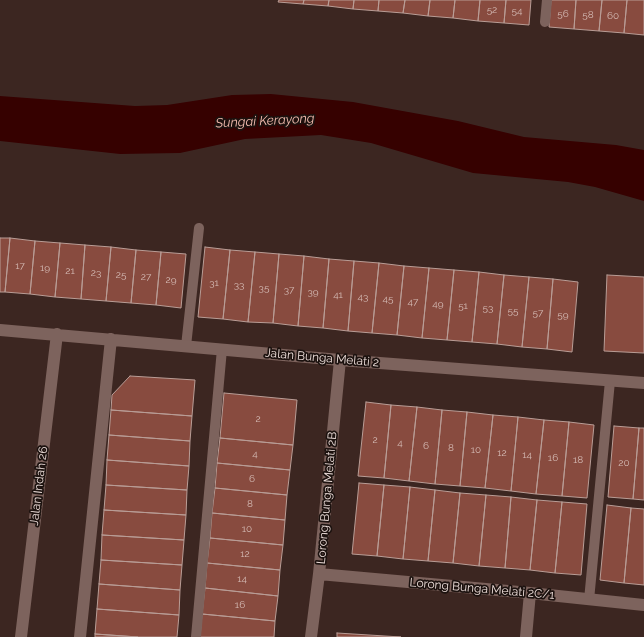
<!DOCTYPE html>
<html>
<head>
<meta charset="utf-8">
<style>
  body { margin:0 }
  canvas { display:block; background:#3c2621 }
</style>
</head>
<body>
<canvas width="644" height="637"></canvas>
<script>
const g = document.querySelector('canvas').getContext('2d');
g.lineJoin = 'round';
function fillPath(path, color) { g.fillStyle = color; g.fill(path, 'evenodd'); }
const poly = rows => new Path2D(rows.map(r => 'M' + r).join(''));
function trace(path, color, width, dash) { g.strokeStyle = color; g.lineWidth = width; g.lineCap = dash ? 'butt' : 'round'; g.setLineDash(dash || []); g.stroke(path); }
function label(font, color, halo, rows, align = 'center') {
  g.font = font + ' Raleway,sans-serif'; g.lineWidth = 3.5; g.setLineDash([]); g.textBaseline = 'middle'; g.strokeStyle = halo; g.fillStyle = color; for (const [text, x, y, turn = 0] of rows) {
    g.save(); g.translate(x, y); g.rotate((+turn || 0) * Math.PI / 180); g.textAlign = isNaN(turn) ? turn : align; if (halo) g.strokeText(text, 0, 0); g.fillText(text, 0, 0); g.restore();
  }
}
fillPath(poly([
  [271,94,353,102,458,121,524,137,616,145,644,150,644,201,595,187,568,182,473,173,371,143,321,135,245,139,180,153,120,154,0,141,0,96,135,106,167,105,232,95]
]), '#360100');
const building = poly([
  [279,0,304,0,303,4,278,2,279,0],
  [304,0,329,0,328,6,303,4,304,0],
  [329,0,354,0,353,9,328,6,329,0],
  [354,0,379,0,378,11,353,9,354,0],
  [379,0,405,0,403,13,378,11,379,0],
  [405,0,430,0,428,16,403,13,405,0],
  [430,0,455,0,453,18,428,16,430,0],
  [455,0,480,0,478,21,453,18,455,0],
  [480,0,506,0,504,23,478,21,480,0],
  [506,0,531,0,529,25,504,23,506,0],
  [551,0,576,0,574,29,549,27,551,0],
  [576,0,602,0,599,31,574,29,576,0],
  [602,0,627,0,624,33,599,31,602,0],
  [627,0,644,0,644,35,624,33,627,0],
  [0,238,10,238,5,292,0,292,0,238],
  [10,238,35,241,30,294,5,292,10,238],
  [35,241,60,243,55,297,30,294,35,241],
  [60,243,85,245,81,299,55,297,60,243],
  [85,245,111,247,106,301,81,299,85,245],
  [111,247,136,250,131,303,106,301,111,247],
  [205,247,230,250,223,319,198,317,205,247],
  [136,250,161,252,156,305,131,303,136,250],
  [230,250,255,252,248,322,223,319,230,250],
  [161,252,186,254,181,308,156,305,161,252],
  [255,252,279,254,273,323,248,322,255,252],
  [279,254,304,256,298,326,273,323,279,254],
  [304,256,329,259,323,328,298,326,304,256],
  [329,259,354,261,348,331,323,328,329,259],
  [354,261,379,263,372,333,348,331,354,261],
  [379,263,404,266,397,335,372,333,379,263],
  [404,266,429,268,422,338,397,335,404,266],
  [429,268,454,270,447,340,422,338,429,268],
  [454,270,479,272,472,342,447,340,454,270],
  [479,272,504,275,497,344,472,342,479,272],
  [504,275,529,277,522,347,497,344,504,275],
  [607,275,644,277,644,353,604,351,607,275],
  [529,277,553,279,547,349,522,347,529,277],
  [553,279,578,282,572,352,547,349,553,279],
  [130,376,195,380,192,416,111,410,112,395,130,376],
  [224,393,297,400,293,445,220,438,224,393],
  [366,402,391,405,384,478,358,476,366,402],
  [391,405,417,407,409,481,384,478,391,405],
  [417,407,442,410,435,484,409,481,417,407],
  [111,410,192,416,190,441,109,435,111,410],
  [442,410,467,412,460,486,435,484,442,410],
  [467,412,493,415,485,488,460,486,467,412],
  [493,415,518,417,511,491,485,488,493,415],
  [518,417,544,420,536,494,511,491,518,417],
  [544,420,569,422,562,496,536,494,544,420],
  [569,422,594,425,587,498,562,496,569,422],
  [614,426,639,428,633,499,608,497,614,426],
  [639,428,644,428,644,500,633,499,639,428],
  [109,435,190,441,189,466,107,460,109,435],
  [220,438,293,445,290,470,217,463,220,438],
  [107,460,189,466,187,490,106,485,107,460],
  [217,463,290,470,287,495,215,488,217,463],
  [359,483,384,485,377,556,352,554,359,483],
  [106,485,187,490,186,515,104,510,106,485],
  [384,485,410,487,403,559,377,556,384,485],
  [410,487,435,490,428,561,403,559,410,487],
  [215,488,287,495,285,520,212,513,215,488],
  [435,490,460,493,453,563,428,561,435,490],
  [460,493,486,495,479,566,453,563,460,493],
  [486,495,511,497,505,568,479,566,486,495],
  [511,497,537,500,530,570,505,568,511,497],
  [537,500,562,502,555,573,530,570,537,500],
  [562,502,587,504,581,575,555,573,562,502],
  [607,505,631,508,624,583,600,580,607,505],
  [631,508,644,509,644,585,624,583,631,508],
  [104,510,186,515,184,540,102,535,104,510],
  [212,513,285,520,283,545,210,538,212,513],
  [102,535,184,540,182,565,101,560,102,535],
  [210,538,283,545,280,570,207,563,210,538],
  [101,560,182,565,180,590,99,584,101,560],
  [207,563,280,570,278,596,205,588,207,563],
  [99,584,180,590,179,615,97,609,99,584],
  [205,588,278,596,275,621,202,614,205,588],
  [97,609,179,615,177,637,138,637,95,634,97,609],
  [202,614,275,621,274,637,200,637,202,614],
  [337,633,401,637,337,637,337,633],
  [95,634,138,637,95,637,95,634]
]);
fillPath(building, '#884b3f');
trace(building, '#b99d96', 1);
trace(poly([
  [545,22,547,0],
  [186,346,199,228],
  [589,600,610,381],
  [196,637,222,349]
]), '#7d635d', 10);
trace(poly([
  [0,330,340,360,644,383],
  [319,574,530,593,644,605],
  [21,637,57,334],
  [80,637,111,339],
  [311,637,319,574,340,360],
  [526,637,530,593]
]), '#7d635d', 12);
label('10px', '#d4bab4', null, [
  ["52",492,10],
  ["54",517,11],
  ["56",563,14],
  ["58",588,15],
  ["60",613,16],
  ["17",20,266],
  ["19",45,268],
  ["21",70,271],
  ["23",96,273],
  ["25",121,275],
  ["27",146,277],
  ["29",171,280],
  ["31",214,283],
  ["33",239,285],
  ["35",264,288],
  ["37",289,290],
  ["39",313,292],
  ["41",338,295],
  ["43",363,297],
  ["45",388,299],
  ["47",413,302],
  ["49",438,304],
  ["51",463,306],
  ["53",488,308],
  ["55",513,311],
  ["57",538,313],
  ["59",563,315],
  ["2",258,419],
  ["2",375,440],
  ["4",400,443],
  ["6",426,446],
  ["8",451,448],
  ["10",476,450],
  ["12",502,453],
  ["4",255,454],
  ["14",527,455],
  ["16",553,458],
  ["18",578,460],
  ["20",624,463],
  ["6",252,479],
  ["8",250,504],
  ["10",247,529],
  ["12",245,554],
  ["14",242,579],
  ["16",240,605]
]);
label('12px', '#eedfdb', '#1c120f', [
  ["Jalan Bunga Melati 2",322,358,5],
  ["Jalan Indah 26",39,486,-83],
  ["Lorong Bunga Melati 2B",327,498,-85],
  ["Lorong Bunga Melati 2C/1",482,589,5]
]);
label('italic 13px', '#f6bdb0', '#1c120f', [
  ["Sungai Kerayong",265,121,-3]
]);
</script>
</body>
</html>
